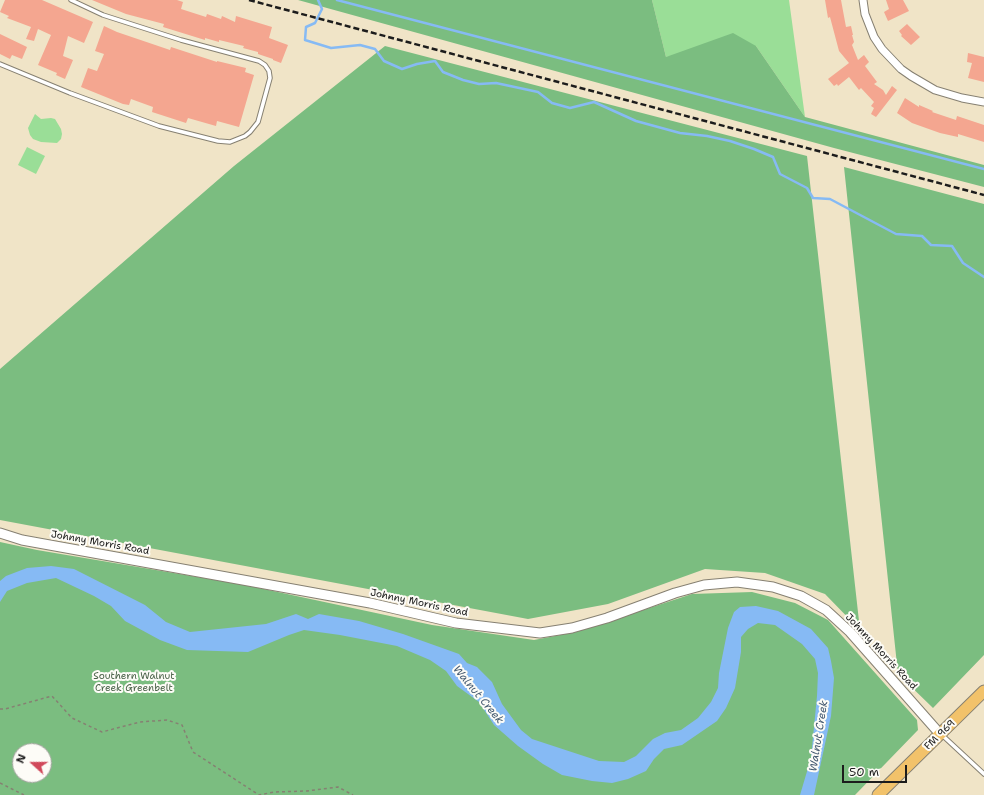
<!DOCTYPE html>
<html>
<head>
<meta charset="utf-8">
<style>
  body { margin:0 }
  #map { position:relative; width:984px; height:795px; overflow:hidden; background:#f0e4c7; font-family:"Shantell Sans",sans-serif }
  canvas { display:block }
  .north { position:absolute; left:12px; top:743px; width:40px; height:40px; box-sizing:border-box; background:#fdfcf7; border:1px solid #a3a29f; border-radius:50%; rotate:291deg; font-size:11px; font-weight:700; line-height:16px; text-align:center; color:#1c1c1c }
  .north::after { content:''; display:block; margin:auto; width:14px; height:18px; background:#d1495b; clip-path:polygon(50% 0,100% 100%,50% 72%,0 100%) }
  .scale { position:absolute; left:842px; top:765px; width:65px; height:18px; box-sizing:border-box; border:2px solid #1c1c1c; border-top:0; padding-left:5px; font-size:12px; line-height:14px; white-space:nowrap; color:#1c1c1c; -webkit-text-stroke:3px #fdfcf7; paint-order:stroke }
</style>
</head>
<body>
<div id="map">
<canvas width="984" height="795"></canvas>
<div class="north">N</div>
<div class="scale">50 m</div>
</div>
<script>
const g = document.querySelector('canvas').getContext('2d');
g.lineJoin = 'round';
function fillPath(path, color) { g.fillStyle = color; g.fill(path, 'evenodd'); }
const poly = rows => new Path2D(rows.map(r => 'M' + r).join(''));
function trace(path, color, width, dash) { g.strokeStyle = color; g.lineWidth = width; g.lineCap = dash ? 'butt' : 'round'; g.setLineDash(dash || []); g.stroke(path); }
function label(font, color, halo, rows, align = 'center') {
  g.font = font + ' "Shantell Sans",sans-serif'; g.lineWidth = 4; g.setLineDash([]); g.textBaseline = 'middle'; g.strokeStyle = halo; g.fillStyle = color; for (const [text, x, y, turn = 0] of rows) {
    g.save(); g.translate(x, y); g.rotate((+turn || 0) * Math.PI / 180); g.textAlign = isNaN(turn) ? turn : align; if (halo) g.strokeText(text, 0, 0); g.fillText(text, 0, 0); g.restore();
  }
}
fillPath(poly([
  [652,0,789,0,805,117,756,46,666,57],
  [35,114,41,119,51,118,55,119,61,129,62,134,61,139,57,143,41,142,33,139,30,135,28,128],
  [27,147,45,156,36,174,18,165]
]), '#9ade97');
fillPath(poly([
  [298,0,652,0,666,57,733,33,756,46,805,117,984,165,984,187,834,148],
  [385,46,807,156,860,630,825,594,765,573,705,569,608,604,528,619,0,520,0,369,234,166],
  [844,167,984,204,984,655,933,708,898,674],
  [0,542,37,550,245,585,432,625,534,640,576,632,692,594,752,592,795,603,828,620,917,720,918,730,855,795,0,795],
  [20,751,44,751,44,775,20,775]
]), '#7bbd80');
fillPath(poly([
  [51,566,74,569,145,605,166,622,190,632,266,624,296,614,308,619,319,614,359,621,403,634,459,654,467,663,477,667,492,682,502,704,521,730,532,739,599,761,624,762,636,756,653,739,665,733,681,730,698,718,711,702,718,688,719,673,728,628,734,612,740,607,756,606,778,611,811,629,828,648,831,661,834,678,831,716,814,795,800,795,811,758,817,696,818,673,815,659,802,644,775,625,758,623,748,629,741,637,741,652,735,688,726,708,717,721,682,745,664,749,654,759,646,771,628,779,612,783,592,781,562,775,543,764,518,746,494,725,479,702,457,686,446,671,430,660,397,646,340,635,304,630,289,635,248,652,187,650,160,640,125,621,111,606,94,596,56,578,27,583,7,591,0,602,0,581,6,576,27,568]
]), '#86baf4');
trace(poly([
  [318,0,322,9,315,23,306,27,305,40,331,48,360,45,375,49,384,61,402,69,417,64,435,61,443,72,463,80,479,84,496,83,538,92,552,103,570,108,594,102,636,121,680,133,707,136,730,141,754,149,773,157,780,174,807,188,813,198,830,199,896,234,922,236,931,245,952,246,963,263,984,277],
  [337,0,984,169]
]), '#86baf4', 2.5);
fillPath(poly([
  [5,0,42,0,93,22,84,43,68,36,63,56,73,60,65,79,56,75,57,73,38,65,51,35,38,29,34,41,26,39,31,27,7,18,9,16,0,12],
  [92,0,177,0,183,2,181,9,206,17,207,14,221,19,222,16,235,22,236,16,272,27,269,38,288,45,281,63,273,60,273,59,258,54,258,52,243,48,244,46,219,40,219,42,205,38,205,40,163,27,164,24,126,14],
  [825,0,841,0,846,27,851,26,853,35,852,35,854,42,852,45,858,60,864,55,869,62,865,66,877,82,874,84,883,90,886,95,892,86,897,90,876,117,871,114,874,108,871,106,874,102,861,88,859,90,849,77,838,86,837,84,834,86,828,79,849,63,839,51,830,17,828,18],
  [886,0,903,0,909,11,888,21,884,12,889,9],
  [907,24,920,37,911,45,901,36,902,35,899,31],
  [104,26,117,32,170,50,171,47,217,62,217,61,246,68,245,72,254,75,239,127,217,121,216,126,188,118,186,123,152,112,153,107,131,99,129,105,123,104,81,87,88,68,97,71,104,54,95,51],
  [0,34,27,47,22,59,12,55,10,59,0,54],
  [968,53,984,57,984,82,968,78,972,63,967,62],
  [905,98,919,107,919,105,933,111,932,112,956,120,957,116,984,125,984,142,958,134,958,137,940,133,912,123,897,113]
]), '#f4a690');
const service = poly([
  [0,64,70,93,159,126,218,141,230,142,245,136,250,132,258,122,270,78,269,71,265,65,259,61,181,40,103,15,71,0],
  [942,735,984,774]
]);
const minor = poly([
  [863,0,865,14,874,37,882,49,901,69,911,76,935,90,962,98,984,102]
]);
const tertiary = poly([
  [0,533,22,540,370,603,456,623,540,633,572,628,607,618,675,593,704,585,737,582,773,587,801,596,826,610,850,632,940,734]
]);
const primary = poly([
  [878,795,984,691]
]);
trace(service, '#868072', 5.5);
trace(minor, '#868072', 9);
trace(tertiary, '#868072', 11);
trace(primary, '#868072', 13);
trace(poly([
  [0,709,5,709,52,696,72,718,102,732,140,722,167,720,182,725,193,752,259,795,274,792,307,791,338,787,353,795],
  [0,783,24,795]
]), '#868072', 1.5, [3, 3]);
trace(service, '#fff', 3.5);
trace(minor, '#fff', 7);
trace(tertiary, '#fff', 9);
trace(primary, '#f2c26a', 11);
trace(poly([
  [249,0,984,195]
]), '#1c1c1c', 2.5, [6, 3]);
label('10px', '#1c1c1c', '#fdfcf7', [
  ["Johnny Morris Road",100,543,10],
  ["Johnny Morris Road",419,603,12],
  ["Johnny Morris Road",881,652,47],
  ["FM 969",940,735,-44]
]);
label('10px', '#486047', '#fdfcf7', [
  ["Southern Walnut",134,676],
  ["Creek Greenbelt",134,688]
]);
label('italic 11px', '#465b72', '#fdfcf7', [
  ["Walnut Creek",478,695,50],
  ["Walnut Creek",819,736,-81]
]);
</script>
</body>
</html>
